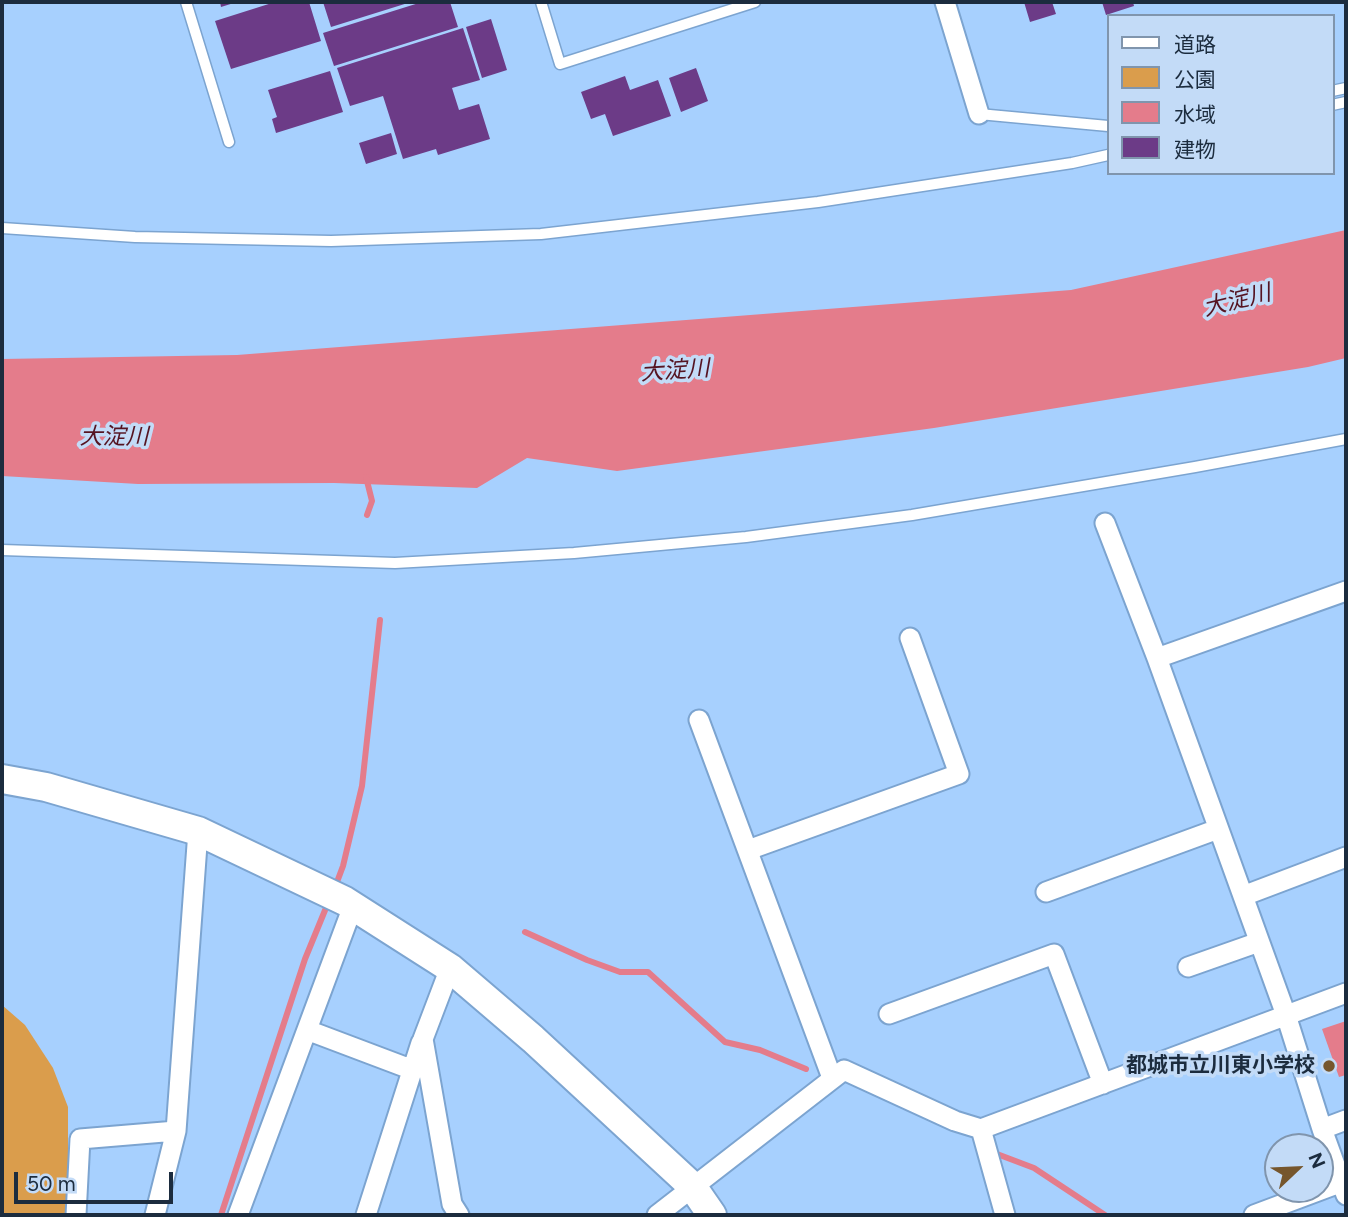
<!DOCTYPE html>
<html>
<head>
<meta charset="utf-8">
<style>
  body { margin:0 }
  #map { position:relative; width:1348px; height:1217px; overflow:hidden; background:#a7d0fe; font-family:Figtree,"Noto Sans JP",sans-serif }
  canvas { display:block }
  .frame { position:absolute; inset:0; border:4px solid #1c2c3e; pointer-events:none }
  .legend { position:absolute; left:1107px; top:14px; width:228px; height:161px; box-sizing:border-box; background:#c3dbf7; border:2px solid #8095ad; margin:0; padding:9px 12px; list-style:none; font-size:21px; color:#1c2c3e }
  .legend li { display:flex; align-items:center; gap:14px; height:35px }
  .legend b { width:35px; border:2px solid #8095ad }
  .north { position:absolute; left:1264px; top:1133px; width:70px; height:70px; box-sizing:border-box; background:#c3dbf7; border:2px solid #8095ad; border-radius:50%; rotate:67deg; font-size:19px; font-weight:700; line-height:28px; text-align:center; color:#1c2c3e }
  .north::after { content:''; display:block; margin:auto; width:24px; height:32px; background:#76562c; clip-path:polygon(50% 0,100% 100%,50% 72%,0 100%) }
  .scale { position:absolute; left:14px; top:1172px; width:159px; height:32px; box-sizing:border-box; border:4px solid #1c2c3e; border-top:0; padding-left:9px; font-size:21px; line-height:24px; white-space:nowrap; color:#1c2c3e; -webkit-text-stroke:5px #c3dbf7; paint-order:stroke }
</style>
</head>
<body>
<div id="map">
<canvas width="1348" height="1217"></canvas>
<div class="frame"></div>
<ul class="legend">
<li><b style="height:9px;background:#fff"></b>道路</li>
<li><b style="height:19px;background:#da9d4c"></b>公園</li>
<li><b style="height:19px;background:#e47c8b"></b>水域</li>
<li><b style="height:19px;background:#6c3b87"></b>建物</li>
</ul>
<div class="north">N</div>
<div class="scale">50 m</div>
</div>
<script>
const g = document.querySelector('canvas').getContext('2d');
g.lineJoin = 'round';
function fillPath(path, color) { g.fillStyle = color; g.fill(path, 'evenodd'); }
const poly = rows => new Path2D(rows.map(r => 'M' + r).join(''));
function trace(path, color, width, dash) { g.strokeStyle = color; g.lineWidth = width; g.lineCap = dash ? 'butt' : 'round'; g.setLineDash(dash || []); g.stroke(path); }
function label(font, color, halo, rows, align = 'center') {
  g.font = font + ' Figtree,"Noto Sans JP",sans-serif'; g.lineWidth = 7; g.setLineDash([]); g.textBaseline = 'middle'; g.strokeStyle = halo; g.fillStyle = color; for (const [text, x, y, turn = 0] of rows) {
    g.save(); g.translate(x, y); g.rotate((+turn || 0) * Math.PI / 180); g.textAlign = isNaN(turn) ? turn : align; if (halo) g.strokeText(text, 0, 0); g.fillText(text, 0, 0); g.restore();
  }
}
fillPath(poly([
  [2,1005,25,1025,53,1068,68,1107,68,1215,2,1215]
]), '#da9d4c');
fillPath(poly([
  [1346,230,1346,358,1308,367,934,428,617,471,527,458,477,488,334,483,138,484,2,476,2,359,237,355,1071,290],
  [1346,1021,1346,1075,1339,1077,1322,1029]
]), '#e47c8b');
trace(poly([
  [366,477,372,501,367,515],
  [334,890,343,866,362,786,380,620],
  [525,932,587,960,620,972,648,972,725,1042,760,1050,806,1069],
  [997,1154,1034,1168,1105,1215],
  [221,1215,305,959,328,903]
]), '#e47c8b', 6);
fillPath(poly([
  [220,2,237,2,221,7],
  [275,2,309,2,321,41,231,69,215,21],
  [323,2,411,2,331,27],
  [422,2,450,2,458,27,334,66,323,33],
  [1024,2,1052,2,1056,14,1030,22],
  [1102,2,1133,2,1134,6,1106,15],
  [491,19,507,70,482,78,466,27],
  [463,28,480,80,452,88,459,110,479,104,490,139,438,155,436,149,403,159,383,96,350,106,337,68],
  [696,68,708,101,681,112,669,78],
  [330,71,343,112,276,133,272,119,277,117,268,90],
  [625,76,630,90,658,80,671,116,613,136,605,114,591,119,581,92],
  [391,133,397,154,366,164,359,143]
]), '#6c3b87');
const lane = poly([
  [186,2,229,142],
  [541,2,560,64,755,2],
  [1332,91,1346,88],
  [1332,105,1346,102],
  [979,114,1108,126],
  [2,228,135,237,331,241,541,234,818,202,1072,163,1108,155],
  [2,550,395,563,574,553,746,537,912,515,1195,467,1346,439]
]);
const street = poly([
  [945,2,979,114],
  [1105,523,1157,658,1286,1015,1322,1129,1346,1195],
  [1157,658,1346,591],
  [699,720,832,1078],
  [748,850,959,774,910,638],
  [1046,892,1218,829],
  [1243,896,1346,857],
  [1188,967,1259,942],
  [450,968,423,1039,452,1204,459,1215],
  [889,1014,1054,954,1103,1084],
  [307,1030,413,1070],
  [981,1129,1005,1215],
  [1322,1129,1346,1120],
  [76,1215,80,1139,176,1131],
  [155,1215,176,1131,198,831],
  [238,1215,353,906],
  [366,1215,421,1043],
  [657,1215,844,1070,955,1121,981,1129,1346,993],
  [1254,1215,1342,1182]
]);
const secondary = poly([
  [2,779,46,787,198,831,345,901,450,968,533,1039,692,1186,712,1215]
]);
trace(lane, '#7ca4d0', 13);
trace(street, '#7ca4d0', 23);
trace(secondary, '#7ca4d0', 32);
trace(lane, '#fff', 10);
trace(street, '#fff', 19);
trace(secondary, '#fff', 28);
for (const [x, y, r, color] of [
  [1329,1066,7,"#76562c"]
]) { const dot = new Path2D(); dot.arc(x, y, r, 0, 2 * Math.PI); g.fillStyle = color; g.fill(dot); trace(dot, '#c3dbf7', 2.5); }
label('bold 21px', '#1c2c3e', '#c3dbf7', [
  ["都城市立川東小学校",1315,1066]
], 'right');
label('italic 23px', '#551422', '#c3dbf7', [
  ["大淀川",1237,301,-14],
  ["大淀川",675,371,-4],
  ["大淀川",114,437]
]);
</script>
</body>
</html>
